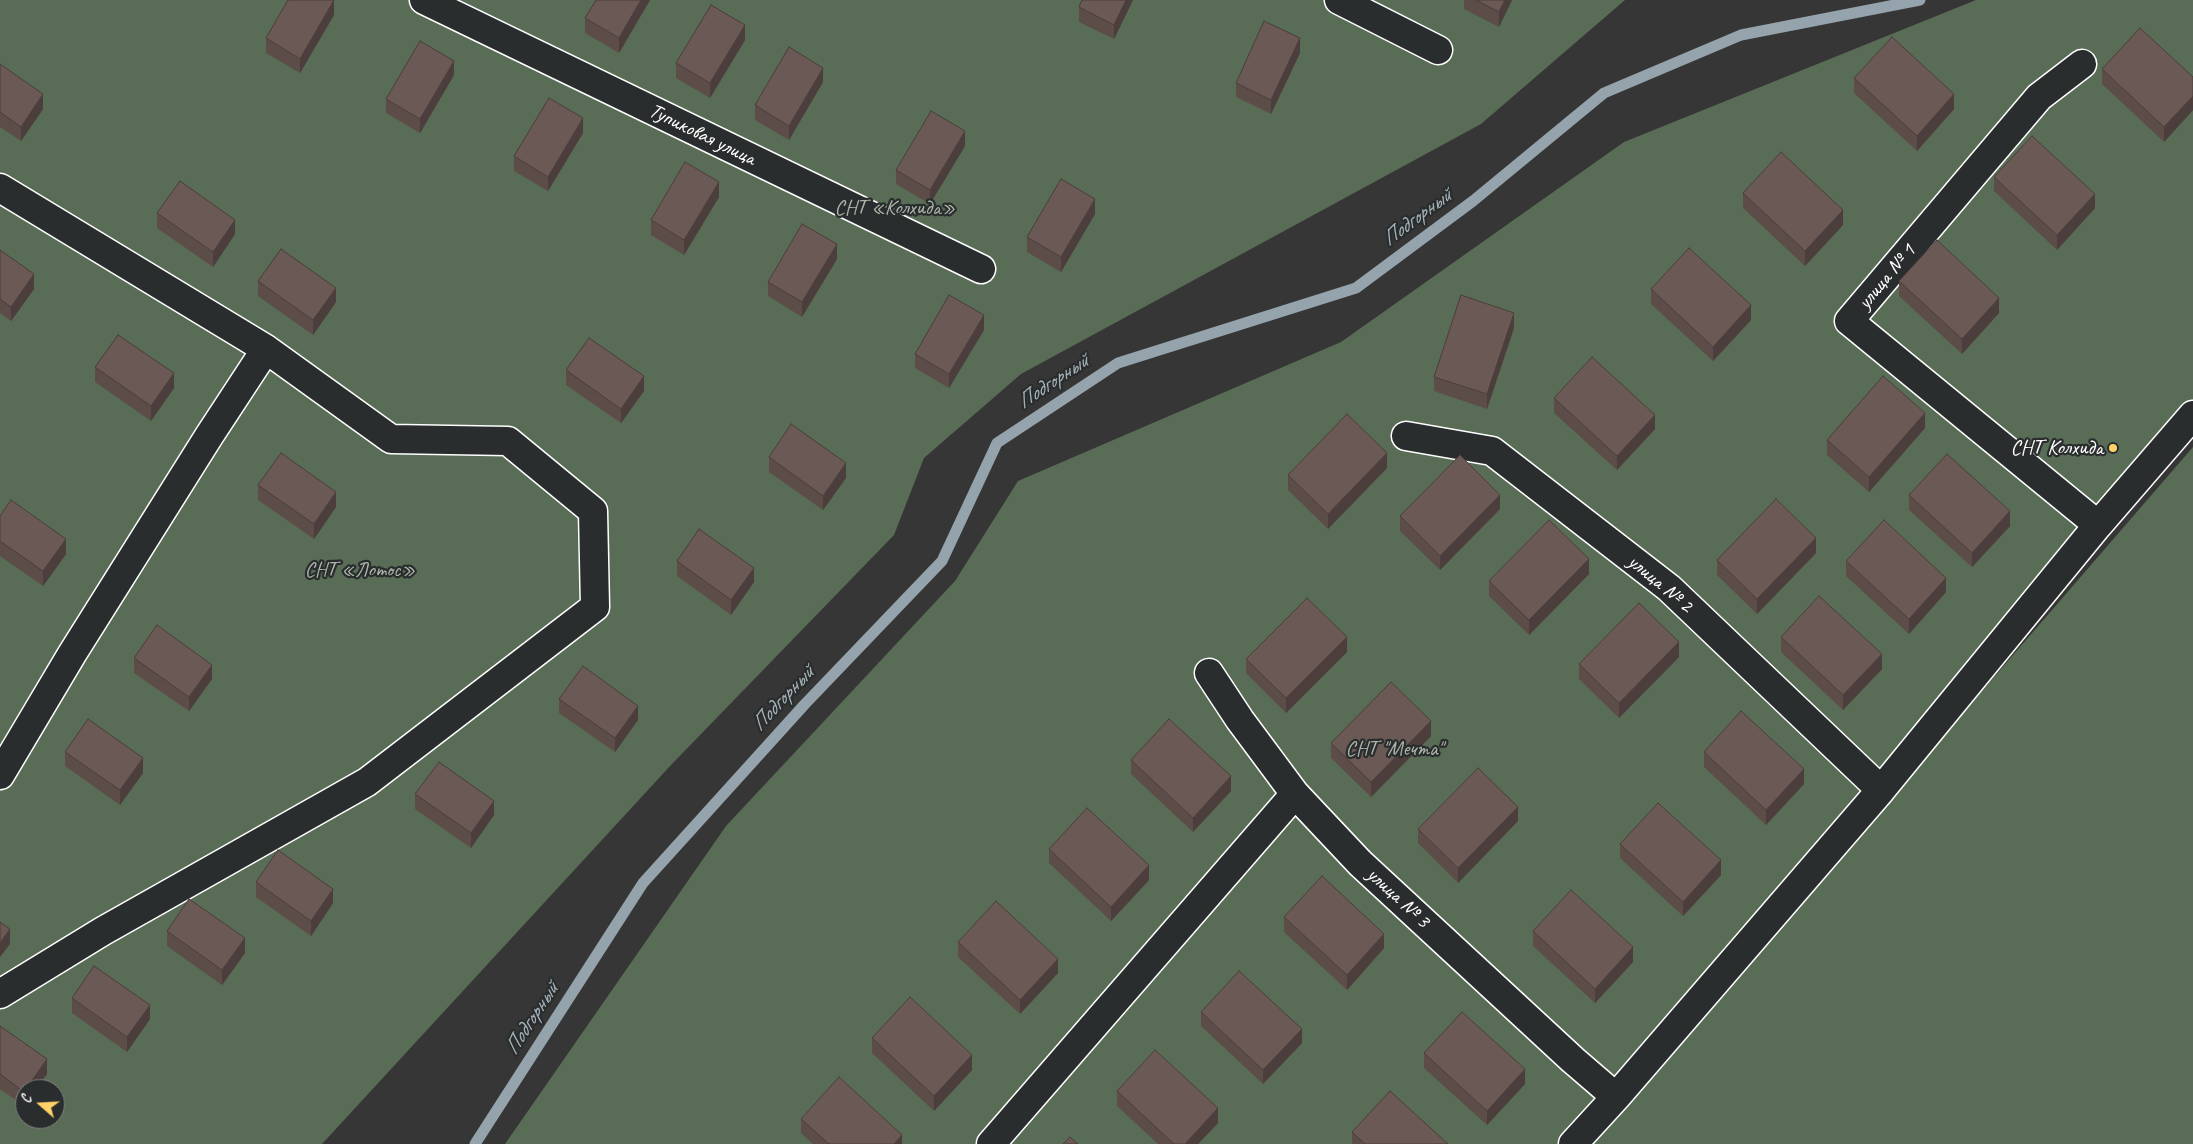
<!DOCTYPE html>
<html>
<head>
<meta charset="utf-8">
<style>
  body { margin:0 }
  #map { position:relative; width:2193px; height:1144px; overflow:hidden; background:#373636; font-family:Caveat,sans-serif }
  canvas { display:block }
  .north { position:absolute; left:15px; top:1079px; width:50px; height:50px; box-sizing:border-box; background:#2a2d2e; border:1px solid #7f8182; border-radius:50%; rotate:289deg; font-size:14px; font-weight:700; line-height:20px; text-align:center; color:#fff }
  .north::after { content:''; display:block; margin:auto; width:18px; height:22px; background:#ffd166; clip-path:polygon(50% 0,100% 100%,50% 72%,0 100%) }
</style>
</head>
<body>
<div id="map">
<canvas width="2193" height="1144"></canvas>
<div class="north">С</div>
</div>
<script>
const g = document.querySelector('canvas').getContext('2d');
g.lineJoin = 'round';
function fillPath(path, color) { g.fillStyle = color; g.fill(path, 'evenodd'); }
const poly = rows => new Path2D(rows.map(r => 'M' + r).join(''));
function trace(path, color, width, dash) { g.strokeStyle = color; g.lineWidth = width; g.lineCap = dash ? 'butt' : 'round'; g.setLineDash(dash || []); g.stroke(path); }
function label(font, color, halo, rows, align = 'center') {
  g.font = font + ' Caveat,sans-serif'; g.lineWidth = 4.5; g.setLineDash([]); g.textBaseline = 'middle'; g.strokeStyle = halo; g.fillStyle = color; for (const [text, x, y, turn = 0] of rows) {
    g.save(); g.translate(x, y); g.rotate((+turn || 0) * Math.PI / 180); g.textAlign = isNaN(turn) ? turn : align; if (halo) g.strokeText(text, 0, 0); g.fillText(text, 0, 0); g.restore();
  }
}
fillPath(poly([
  [0,0,1625,0,1481,124,1021,374,924,458,894,535,671,765,322,1144,0,1144],
  [25,1089,55,1089,55,1119,25,1119],
  [1976,0,2193,0,2193,423,1573,1144,505,1144,726,826,955,581,1018,481,1341,342,1624,142],
  [2193,447,2193,1144,1590,1144]
]), '#596c56');
trace(poly([
  [475,1144,643,883,805,704,942,561,997,443,1118,363,1356,288,1473,201,1604,93,1741,35,1920,0]
]), '#95a4ac', 11);
const minor = poly([
  [424,0,981,269],
  [1339,0,1438,50],
  [2082,64,2039,97,1849,321,2098,525],
  [0,188,266,349,391,439,508,441,593,511,595,607,367,782,103,931,0,994],
  [1406,436,1492,451,1669,588,1881,790],
  [1209,673,1240,720,1295,794,1360,863,1573,1060,1616,1097],
  [0,775,72,654,209,436,266,349],
  [991,1144,1295,794],
  [1573,1144,1616,1097,1881,790,2098,525,2193,415]
]);
trace(minor, '#fff', 31);
trace(minor, '#2a2d2e', 28);
fillPath(poly([
  [650,0,619,53,585,33,585,18],
  [1133,0,1114,39,1079,22,1079,7],
  [1464,0,1512,0,1499,27,1464,9],
  [334,15,300,73,266,53,266,38],
  [745,40,710,98,676,78,676,63],
  [1300,53,1271,114,1236,97,1236,83],
  [0,64,43,109,21,141,0,127],
  [2102,69,2193,77,2193,110,2164,142,2102,84],
  [454,75,420,133,386,113,386,99],
  [1854,78,1954,109,1917,151,1854,93],
  [823,82,789,140,755,120,755,105],
  [583,133,548,191,514,171,514,156],
  [965,146,930,204,896,184,896,170],
  [1994,177,2095,208,2057,250,1994,191],
  [1743,193,1843,225,1805,266,1743,208],
  [719,197,684,255,651,235,651,220],
  [157,213,235,234,213,267,157,228],
  [1095,214,1061,272,1027,252,1027,237],
  [0,250,34,289,11,321,0,313],
  [837,259,802,317,768,296,768,282],
  [258,281,336,302,313,335,258,296],
  [1899,281,1999,313,1962,354,1899,296],
  [1651,289,1751,320,1713,361,1651,304],
  [1514,328,1487,409,1434,391,1434,377],
  [984,330,949,388,915,368,915,354],
  [95,367,174,388,151,421,95,382],
  [566,370,644,391,621,423,566,385],
  [1554,398,1655,429,1617,470,1554,413],
  [1925,428,1869,492,1827,455,1827,440],
  [769,457,846,478,823,510,769,472],
  [1387,468,1328,529,1288,490,1288,475],
  [258,485,336,507,314,539,258,500],
  [1909,495,2010,526,1972,567,1909,510],
  [1500,509,1440,570,1400,531,1400,516],
  [0,516,66,554,43,586,0,556],
  [1816,553,1757,614,1717,575,1717,560],
  [677,561,754,582,731,615,677,576],
  [1846,561,1946,592,1909,634,1846,576],
  [1589,574,1529,635,1489,596,1489,581],
  [1781,637,1882,669,1843,710,1781,652],
  [1347,652,1286,713,1246,673,1246,659],
  [1679,657,1619,718,1579,679,1579,664],
  [134,658,212,679,189,711,134,673],
  [559,699,638,720,615,752,559,713],
  [1431,736,1371,797,1331,758,1331,743],
  [65,752,143,773,120,805,65,766],
  [1704,752,1804,784,1766,825,1704,767],
  [1131,760,1231,791,1193,832,1131,774],
  [415,794,494,815,471,848,415,809],
  [1518,821,1458,883,1418,843,1418,829],
  [1620,844,1721,875,1683,916,1620,858],
  [1049,849,1149,880,1111,921,1049,863],
  [256,882,333,903,311,936,256,897],
  [1284,917,1384,948,1347,990,1284,932],
  [167,931,245,953,222,985,167,946],
  [1533,931,1633,962,1595,1003,1533,946],
  [958,942,1058,973,1020,1014,958,957],
  [72,998,150,1019,127,1052,72,1013],
  [1201,1012,1302,1043,1263,1084,1201,1026],
  [0,1026,47,1074,25,1089,25,1105,24,1106,0,1089],
  [872,1038,972,1070,934,1111,872,1053],
  [1424,1053,1525,1084,1487,1125,1424,1068],
  [1117,1091,1218,1123,1198,1144,1158,1144,1117,1106],
  [801,1119,902,1144,813,1144,801,1133],
  [1352,1132,1448,1144,1352,1144]
]), '#5c4d49');
fillPath(poly([
  [334,0,334,15,300,73,300,59],
  [641,0,650,0,619,53,619,38],
  [1126,0,1133,0,1114,39,1114,25],
  [1505,0,1512,0,1499,27,1499,12],
  [745,25,745,40,710,98,710,83],
  [1300,38,1300,53,1271,114,1271,100],
  [454,61,454,75,420,133,420,119],
  [823,68,823,82,789,140,789,126],
  [43,94,43,109,21,141,21,127],
  [1954,94,1954,109,1917,151,1917,136],
  [2193,96,2193,110,2164,142,2164,127],
  [583,118,583,133,548,191,548,177],
  [965,131,965,146,930,204,930,190],
  [719,182,719,197,684,255,684,240],
  [2095,194,2095,208,2057,250,2057,235],
  [1095,199,1095,214,1061,272,1061,257],
  [1843,210,1843,225,1805,266,1805,251],
  [235,220,235,234,213,267,213,252],
  [837,244,837,259,802,317,802,302],
  [34,274,34,289,11,321,11,307],
  [336,288,336,302,313,335,313,320],
  [1999,298,1999,313,1962,354,1962,339],
  [1751,305,1751,320,1713,361,1713,347],
  [1514,313,1514,328,1487,409,1487,394],
  [984,315,984,330,949,388,949,374],
  [174,373,174,388,151,421,151,406],
  [644,376,644,391,621,423,621,409],
  [1925,413,1925,428,1869,492,1869,477],
  [1655,415,1655,429,1617,470,1617,456],
  [1387,453,1387,468,1328,529,1328,514],
  [846,463,846,478,823,510,823,496],
  [336,492,336,507,314,539,314,524],
  [1500,495,1500,509,1440,570,1440,556],
  [2010,511,2010,526,1972,567,1972,553],
  [1816,538,1816,553,1757,614,1757,599],
  [66,539,66,554,43,586,43,571],
  [1589,559,1589,574,1529,635,1529,620],
  [754,568,754,582,731,615,731,600],
  [1946,578,1946,592,1909,634,1909,619],
  [1347,637,1347,652,1286,713,1286,698],
  [1679,642,1679,657,1619,718,1619,703],
  [1882,654,1882,669,1843,710,1843,695],
  [212,665,212,679,189,711,189,697],
  [638,706,638,720,615,752,615,738],
  [1431,721,1431,736,1371,797,1371,782],
  [143,758,143,773,120,805,120,790],
  [1804,769,1804,784,1766,825,1766,810],
  [1231,776,1231,791,1193,832,1193,818],
  [494,801,494,815,471,848,471,833],
  [1518,807,1518,821,1458,883,1458,868],
  [1721,860,1721,875,1683,916,1683,902],
  [1149,865,1149,880,1111,921,1111,907],
  [333,889,333,903,311,936,311,921],
  [10,929,10,944,0,957,0,943],
  [1384,934,1384,948,1347,990,1347,975],
  [245,938,245,953,222,985,222,970],
  [1633,947,1633,962,1595,1003,1595,989],
  [1058,959,1058,973,1020,1014,1020,1000],
  [150,1005,150,1019,127,1052,127,1037],
  [1302,1029,1302,1043,1263,1084,1263,1070],
  [972,1055,972,1070,934,1111,934,1096],
  [47,1059,47,1074,36,1089,26,1089],
  [1525,1069,1525,1084,1487,1125,1487,1111],
  [25,1091,25,1105,24,1106,24,1092],
  [1218,1108,1218,1123,1198,1144,1185,1144],
  [902,1135,902,1144,894,1144]
]), '#4b3e3c');
const building = poly([
  [288,0,334,0,300,59,266,38,288,0],
  [596,0,641,0,619,38,585,18,596,0],
  [1082,0,1126,0,1114,25,1079,7,1082,0],
  [1476,0,1505,0,1499,12,1476,0],
  [711,5,745,25,710,83,676,63,711,5],
  [1264,21,1300,38,1271,100,1236,83,1264,21],
  [2140,28,2193,77,2193,96,2164,127,2102,69,2140,28],
  [1892,37,1954,94,1917,136,1854,78,1892,37],
  [420,41,454,61,420,119,386,99,420,41],
  [789,47,823,68,789,126,755,105,789,47],
  [0,64,43,94,21,127,0,112,0,64],
  [549,98,583,118,548,177,514,156,549,98],
  [931,111,965,131,930,190,896,170,931,111],
  [2032,136,2095,194,2057,235,1994,177,2032,136],
  [1781,152,1843,210,1805,251,1743,193,1781,152],
  [685,162,719,182,684,240,651,220,685,162],
  [1061,179,1095,199,1061,257,1027,237,1061,179],
  [180,181,235,220,213,252,157,213,180,181],
  [802,224,837,244,802,302,768,282,802,224],
  [1937,240,1999,298,1962,339,1899,281,1937,240],
  [1689,248,1751,305,1713,347,1651,289,1689,248],
  [281,249,336,288,313,320,258,281,281,249],
  [0,250,34,274,11,307,0,299,0,250],
  [949,295,984,315,949,374,915,354,949,295],
  [1461,295,1514,313,1487,394,1434,377,1461,295],
  [118,335,174,373,151,406,95,367,118,335],
  [589,338,644,376,621,409,566,370,589,338],
  [1592,357,1655,415,1617,456,1554,398,1592,357],
  [1883,376,1925,413,1869,477,1827,440,1883,376],
  [1347,414,1387,453,1328,514,1288,475,1347,414],
  [791,424,846,463,823,496,769,457,791,424],
  [281,453,336,492,314,524,258,485,281,453],
  [1947,454,2010,511,1972,553,1909,495,1947,454],
  [1460,455,1500,495,1440,556,1400,516,1460,455],
  [1776,499,1816,538,1757,599,1717,560,1776,499],
  [11,500,66,539,43,571,0,541,0,516,11,500],
  [1549,520,1589,559,1529,620,1489,581,1549,520],
  [1884,520,1946,578,1909,619,1846,561,1884,520],
  [699,529,754,568,731,600,677,561,699,529],
  [1819,596,1882,654,1843,695,1781,637,1819,596],
  [1307,598,1347,637,1286,698,1246,659,1307,598],
  [1639,603,1679,642,1619,703,1579,664,1639,603],
  [157,625,212,665,189,697,134,658,157,625],
  [583,666,638,706,615,738,559,699,583,666],
  [1391,682,1431,721,1371,782,1331,743,1391,682],
  [1741,711,1804,769,1766,810,1704,752,1741,711],
  [88,719,143,758,120,790,65,752,88,719],
  [1169,719,1231,776,1193,818,1131,760,1169,719],
  [439,762,494,801,471,833,415,794,439,762],
  [1478,768,1518,807,1458,868,1418,829,1478,768],
  [1658,803,1721,860,1683,902,1620,844,1658,803],
  [1087,808,1149,865,1111,907,1049,849,1087,808],
  [278,850,333,889,311,921,256,882,278,850],
  [1322,876,1384,934,1347,975,1284,917,1322,876],
  [1571,890,1633,947,1595,989,1533,931,1571,890],
  [189,899,245,938,222,970,167,931,189,899],
  [996,901,1058,959,1020,1000,958,942,996,901],
  [0,922,10,929,0,943,0,922],
  [94,966,150,1005,127,1037,72,998,94,966],
  [1239,971,1302,1029,1263,1070,1201,1012,1239,971],
  [910,997,972,1055,934,1096,872,1038,910,997],
  [1462,1012,1525,1069,1487,1111,1424,1053,1462,1012],
  [0,1026,47,1059,26,1089,25,1089,24,1092,0,1074,0,1026],
  [1155,1050,1218,1108,1185,1144,1174,1144,1117,1091,1155,1050],
  [839,1077,902,1135,894,1144,829,1144,801,1119,839,1077],
  [1390,1091,1448,1144,1365,1144,1352,1132,1390,1091],
  [1070,1137,1078,1144,1063,1144,1070,1137]
]);
fillPath(building, '#6b5955');
trace(building, '#4b3e3c', 1);
for (const [x, y, r, color] of [
  [2113,448,5,"#ffd166"]
]) { const dot = new Path2D(); dot.arc(x, y, r, 0, 2 * Math.PI); g.fillStyle = color; g.fill(dot); trace(dot, '#2a2d2e', 2); }
label('21px', '#fff', '#2a2d2e', [
  ["Тупиковая улица",702,135,26],
  ["улица № 1",1887,277,-50],
  ["улица № 2",1660,584,40],
  ["улица № 3",1398,898,43]
]);
label('21px', '#acb6aa', '#2a2d2e', [
  ["СНТ «Колхида»",895,208],
  ["СНТ «Лотос»",360,570],
  ["СНТ \"Мечта\"",1394,749]
]);
label('21px', '#fff', '#2a2d2e', [
  ["СНТ Колхида",2103,448]
], 'right');
label('italic 22px', '#a7b4ba', '#2a2d2e', [
  ["Подгорный",1417,218,-37],
  ["Подгорный",1053,382,-34],
  ["Подгорный",783,699,-47],
  ["Подгорный",532,1019,-57]
]);
</script>
</body>
</html>
